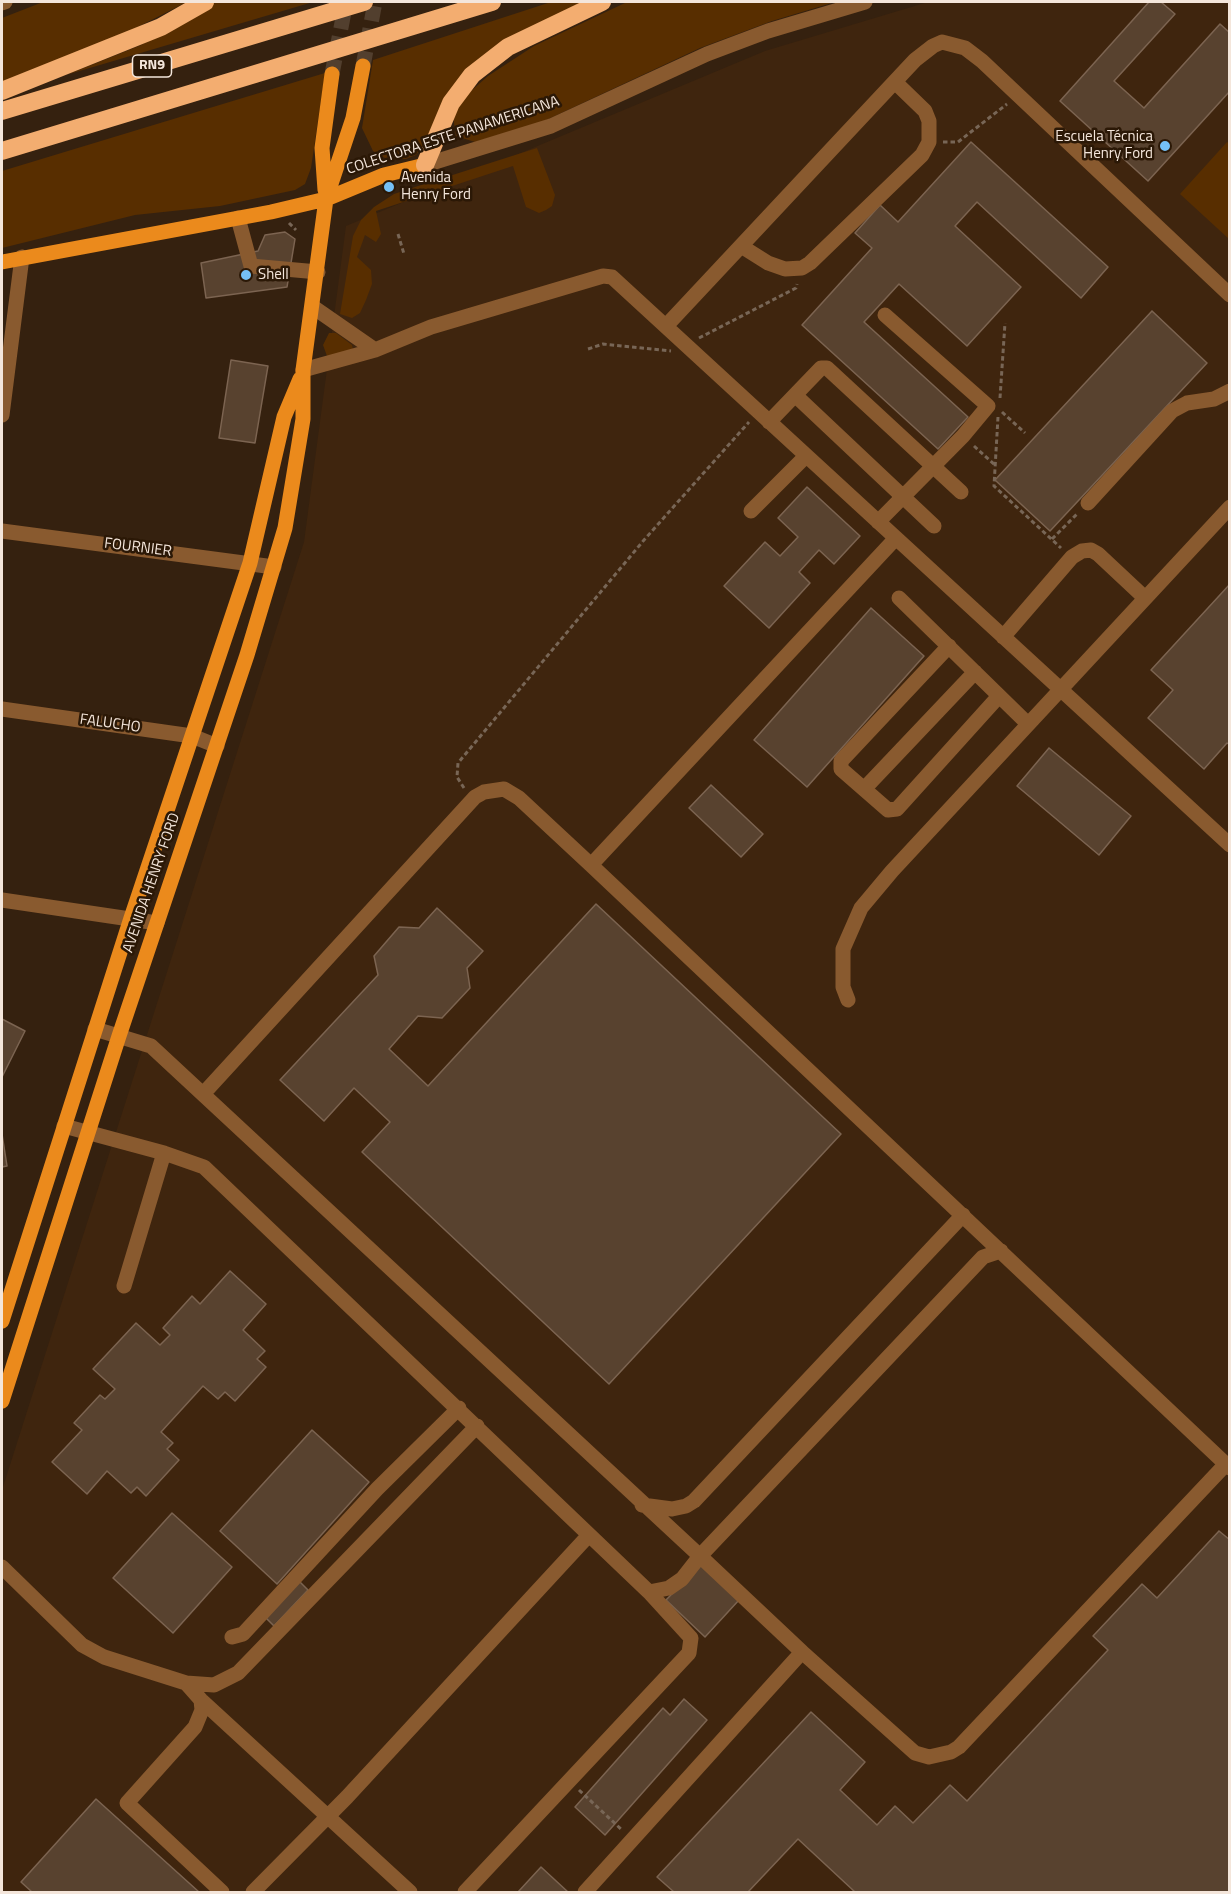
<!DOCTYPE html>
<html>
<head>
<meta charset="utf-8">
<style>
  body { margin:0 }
  #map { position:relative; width:1231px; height:1894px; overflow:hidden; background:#35210f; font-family:"Titillium Web",sans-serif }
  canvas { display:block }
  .frame { position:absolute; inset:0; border:3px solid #f4e6db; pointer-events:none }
</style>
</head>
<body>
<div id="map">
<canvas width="1231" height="1894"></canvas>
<div class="frame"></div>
</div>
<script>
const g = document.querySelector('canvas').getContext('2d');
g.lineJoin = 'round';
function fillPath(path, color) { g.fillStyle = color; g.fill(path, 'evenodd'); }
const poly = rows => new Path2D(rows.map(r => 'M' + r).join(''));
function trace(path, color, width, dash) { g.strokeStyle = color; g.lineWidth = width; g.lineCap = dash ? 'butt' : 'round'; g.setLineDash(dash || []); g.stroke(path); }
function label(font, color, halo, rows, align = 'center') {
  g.font = font + ' "Titillium Web",sans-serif'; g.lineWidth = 5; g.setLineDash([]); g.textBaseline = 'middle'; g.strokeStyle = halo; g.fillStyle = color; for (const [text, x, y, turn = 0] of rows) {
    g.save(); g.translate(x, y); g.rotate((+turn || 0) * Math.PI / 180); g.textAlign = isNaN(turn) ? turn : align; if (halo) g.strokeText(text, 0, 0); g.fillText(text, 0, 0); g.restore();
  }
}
fillPath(poly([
  [928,2,1229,2,1229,1892,2,1892,2,1490,304,542,346,226,765,51]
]), '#3f250e');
fillPath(poly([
  [43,2,187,2,114,39,2,82,2,18],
  [216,2,313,2,66,75,141,45],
  [551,2,593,2,490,52,416,155,406,159,385,158,373,151,362,128,373,60],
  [627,2,835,2,772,21,700,48,542,122,475,142,456,136,453,116,463,98,488,76,534,46],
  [325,73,311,168,305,184,295,190,220,206,135,215,2,248,2,171],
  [1227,142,1230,144,1229,239,1180,194],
  [537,148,555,195,552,206,546,210,539,213,526,207,513,166,376,211,381,234,376,242,365,235,357,257,371,270,372,284,366,300,360,313,352,318,340,314,353,236,361,220,374,207,394,194,415,187],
  [329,333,336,333,352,345,353,350,327,356,323,345]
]), '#582e00');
const building = poly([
  [1149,2,1161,2,1175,14,1114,81,1144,108,1220,24,1230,33,1230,91,1148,181,1060,101,1149,2],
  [971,142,1108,267,1081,298,977,202,955,226,1021,287,967,346,899,284,864,322,968,417,938,449,802,325,872,248,855,233,880,205,898,222,971,142],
  [285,232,295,239,287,287,206,298,201,263,258,251,265,235,285,232],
  [1152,311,1207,363,1050,531,995,480,1152,311],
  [231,360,268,366,255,443,219,438,231,360],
  [807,487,860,536,834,564,819,550,799,572,810,583,769,628,724,586,765,542,780,556,798,537,778,518,807,487],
  [1230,584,1230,745,1227,743,1204,769,1148,718,1173,690,1151,670,1230,584],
  [871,608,924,656,807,787,754,740,871,608],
  [1049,748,1131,816,1099,855,1017,786,1049,748],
  [711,785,763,834,741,857,689,808,711,785],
  [596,904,841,1134,609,1384,362,1152,390,1122,354,1088,324,1121,280,1080,378,975,374,956,399,927,419,928,437,908,483,951,467,968,470,988,442,1018,418,1016,389,1049,428,1086,596,904],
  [2,1019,25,1031,2,1077,2,1019],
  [2,1134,7,1166,2,1167,2,1134],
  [230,1271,266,1304,243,1330,265,1351,257,1359,266,1367,235,1401,225,1392,218,1399,203,1386,161,1432,173,1443,167,1449,179,1460,146,1496,137,1487,131,1493,107,1471,87,1494,52,1462,82,1430,74,1423,100,1395,105,1399,115,1389,93,1369,136,1323,160,1345,170,1335,163,1328,192,1296,200,1304,230,1271],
  [312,1430,369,1482,277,1584,220,1531,312,1430],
  [172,1513,232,1567,173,1633,113,1578,172,1513],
  [1219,1531,1230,1540,1230,1892,855,1892,798,1839,748,1892,674,1892,657,1877,811,1712,865,1762,840,1790,877,1825,895,1806,913,1823,950,1785,967,1801,1108,1650,1093,1636,1142,1584,1157,1598,1219,1531],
  [701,1564,739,1600,705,1637,666,1600,701,1564],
  [299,1581,308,1590,274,1626,265,1617,299,1581],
  [684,1699,707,1720,605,1835,575,1807,663,1708,670,1715,684,1699],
  [96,1799,199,1892,32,1892,21,1882,96,1799],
  [541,1867,568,1892,518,1892,541,1867]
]);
fillPath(building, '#58422f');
trace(building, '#7c6451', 1.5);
trace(poly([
  [363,66,375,2],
  [332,74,346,2]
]), '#523f2e', 15, [15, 8]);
trace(poly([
  [943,142,958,142,1007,104],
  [289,223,296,230],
  [398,234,404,254],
  [699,338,796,288,797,284],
  [588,349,603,344,671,351],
  [1000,398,1005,323],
  [1002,412,1025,433],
  [998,417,994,486,1061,548],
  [974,446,995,465],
  [1052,539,1078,513],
  [464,788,457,777,458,763,644,540,749,422],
  [579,1790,622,1830]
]), '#786656', 3, [4.5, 3]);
trace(poly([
  [2,3,5,2],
  [425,165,551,126,707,54,768,31,865,2],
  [238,218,251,266,318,272],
  [741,246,768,263,785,269,802,268,810,263,922,155,929,142,929,121,925,111,895,82],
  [313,307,375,350],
  [666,326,915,60,933,46,942,42,965,48,982,61,1230,295],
  [303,370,375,350,431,327,603,276,612,277,1230,845],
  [795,395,934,526],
  [2,415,22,257],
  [769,422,821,368,827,368,961,492],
  [1088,503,1172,411,1187,403,1214,399,1230,391],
  [751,511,806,456],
  [878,522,963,436,988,406,885,315],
  [2,531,274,567],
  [899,598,1028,724],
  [1003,637,1072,557,1082,551,1091,550,1098,554,1145,598],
  [949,646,841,761,841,769,888,810,897,809,999,696],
  [2,709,192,736,217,746],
  [864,789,975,672],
  [591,865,896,538],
  [2,900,157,923],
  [848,1000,843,987,843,949,861,908,892,871,1230,507],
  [95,1029,151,1046,700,1556,983,1257,1001,1251],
  [204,1093,475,797,484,792,504,789,519,798,591,865,1230,1468],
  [64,1126,164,1153,204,1167,649,1592,691,1638,689,1653,465,1892],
  [124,1286,164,1153],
  [642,1505,672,1509,686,1506,694,1501,963,1215],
  [2,1567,82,1645,104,1657,186,1683,201,1700,410,1892],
  [232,1637,243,1634,377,1489,459,1408],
  [802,1652,915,1753,929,1757,951,1752,959,1747,1226,1464],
  [186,1683,214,1685,238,1673,477,1426],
  [201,1700,202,1710,195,1727,127,1803,222,1892],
  [253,1892,347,1797,589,1535],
  [585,1892,802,1652,700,1556,682,1579,669,1588,649,1592]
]), '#895a2f', 15);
trace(poly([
  [325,190,322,148,332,74],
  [2,262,271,212,326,199,384,175,425,165],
  [2,1321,131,918,250,563,284,417,300,379],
  [2,1401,119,1036,247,655,285,528,303,419,303,370,326,199,353,118,363,66]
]), '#eb8a1c', 15);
trace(poly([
  [2,91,161,27,205,2],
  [2,111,364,2],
  [2,151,492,2],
  [425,165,451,103,472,75,508,47,602,2]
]), '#f3ad70', 18);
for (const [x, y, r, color] of [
  [1165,146,6,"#75c0f6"],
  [389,187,6,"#75c0f6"],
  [246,275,6,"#75c0f6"]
]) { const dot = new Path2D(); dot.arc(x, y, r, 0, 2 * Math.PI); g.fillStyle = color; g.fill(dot); trace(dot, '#2b1806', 2); }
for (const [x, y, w] of [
  [152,66,39]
]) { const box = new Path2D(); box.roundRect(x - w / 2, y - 11, w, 22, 4.5); g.fillStyle = '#2b1806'; g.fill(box); trace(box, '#f4e6db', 1.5); }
label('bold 14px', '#f4e6db', null, [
  ["RN9",152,66]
]);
label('15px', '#f4e6db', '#2b1806', [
  ["COLECTORA ESTE PANAMERICANA",453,136,-18],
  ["FOURNIER",138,548,7],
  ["FALUCHO",110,724,8],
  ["AVENIDA HENRY FORD",152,883,-71]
]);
label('15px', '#f4e6db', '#2b1806', [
  ["Escuela Técnica",1153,137,"right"],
  ["Henry Ford",1153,154,"right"],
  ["Avenida",401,178],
  ["Henry Ford",401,195],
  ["Shell",258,275]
], 'left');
</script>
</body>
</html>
